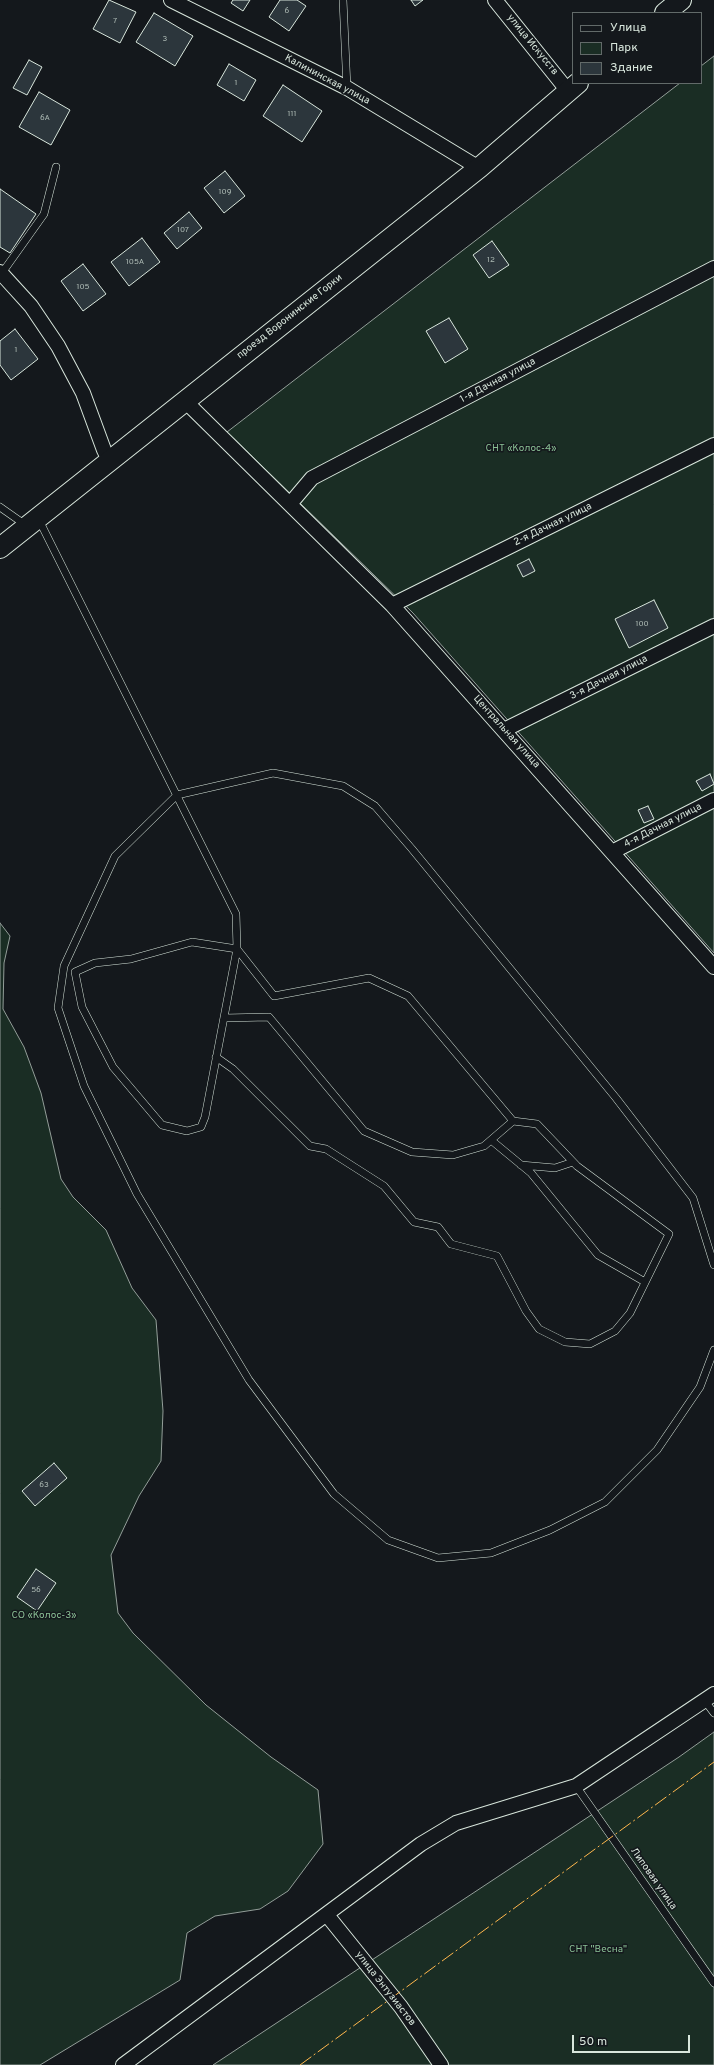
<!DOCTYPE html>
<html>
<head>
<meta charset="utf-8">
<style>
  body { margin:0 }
  #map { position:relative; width:714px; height:2065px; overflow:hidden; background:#14181c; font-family:Overpass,sans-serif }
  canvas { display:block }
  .legend { position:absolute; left:572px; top:12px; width:130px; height:72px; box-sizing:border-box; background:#14181c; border:1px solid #626a69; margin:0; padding:5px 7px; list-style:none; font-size:12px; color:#d8e6dc }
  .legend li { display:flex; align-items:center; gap:8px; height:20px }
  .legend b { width:20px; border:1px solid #626a69 }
  .scale { position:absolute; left:572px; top:2035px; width:118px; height:18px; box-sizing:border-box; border:2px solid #d8e6dc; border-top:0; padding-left:5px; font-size:12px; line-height:14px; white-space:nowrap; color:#d8e6dc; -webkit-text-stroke:3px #14181c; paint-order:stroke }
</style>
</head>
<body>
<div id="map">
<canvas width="714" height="2065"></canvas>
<ul class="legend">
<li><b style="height:5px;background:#14181c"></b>Улица</li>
<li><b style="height:11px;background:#1a2d24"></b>Парк</li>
<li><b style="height:11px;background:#2c363c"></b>Здание</li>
</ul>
<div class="scale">50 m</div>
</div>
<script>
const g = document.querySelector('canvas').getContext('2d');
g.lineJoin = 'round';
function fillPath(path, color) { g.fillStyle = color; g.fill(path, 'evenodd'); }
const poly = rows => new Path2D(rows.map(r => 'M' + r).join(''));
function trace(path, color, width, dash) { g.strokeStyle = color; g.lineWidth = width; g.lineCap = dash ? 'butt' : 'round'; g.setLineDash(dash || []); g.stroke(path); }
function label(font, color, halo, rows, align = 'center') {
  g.font = font + ' Overpass,sans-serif'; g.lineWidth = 3; g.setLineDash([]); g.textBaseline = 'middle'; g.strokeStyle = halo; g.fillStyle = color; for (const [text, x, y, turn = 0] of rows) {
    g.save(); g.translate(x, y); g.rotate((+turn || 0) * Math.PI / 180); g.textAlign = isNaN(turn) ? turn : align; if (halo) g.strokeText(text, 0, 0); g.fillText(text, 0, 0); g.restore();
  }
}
const green = poly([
  [714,56,714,953,413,613,227,432,680,83,701,83,701,66,714,56],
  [0,923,10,936,4,963,3,1009,24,1047,41,1093,61,1179,73,1197,106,1230,132,1288,156,1320,163,1411,161,1461,139,1496,111,1555,118,1613,133,1633,206,1705,271,1757,318,1790,323,1844,288,1891,260,1909,215,1916,187,1933,180,1980,40,2065,0,2065,0,923],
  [714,1732,714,2065,213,2065,679,1757,714,1732]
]);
fillPath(green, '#1a2d24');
trace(green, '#939e99', 1);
const building = poly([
  [109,0,136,12,120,43,93,29,109,0],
  [233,0,250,0,243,11,231,3,233,0],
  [280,0,297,0,306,6,289,31,269,17,280,0],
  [411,0,423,0,415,6,411,0],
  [154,13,193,36,175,66,136,42,154,13],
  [29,60,42,67,27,95,13,88,29,60],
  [229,64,256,80,244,101,217,85,229,64],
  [283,85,322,111,302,142,263,116,283,85],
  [39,92,70,110,51,145,19,127,39,92],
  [225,171,245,196,224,213,204,188,225,171],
  [0,189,36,214,10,253,0,247,0,189],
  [189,212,202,228,177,249,164,233,189,212],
  [142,238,160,262,129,286,111,262,142,238],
  [492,241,509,265,489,278,473,255,492,241],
  [83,264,106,294,83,311,61,281,83,264],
  [449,318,468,349,445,363,426,331,449,318],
  [15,329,38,359,11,380,0,365,0,341,15,329],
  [529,559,535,571,523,577,517,565,529,559],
  [654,600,668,628,629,648,615,619,654,600],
  [710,774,714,784,702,791,696,781,710,774],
  [648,806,654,819,644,823,638,810,648,806],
  [54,1463,67,1478,35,1506,22,1491,54,1463],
  [36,1569,56,1583,37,1611,17,1597,36,1569]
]);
fillPath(building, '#2c363c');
trace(building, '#d8e6dc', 1);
const lane = poly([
  [343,0,347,88],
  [2,273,44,214,56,167],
  [0,507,27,526],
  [39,520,236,914,237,949,205,1117,201,1127,187,1131,162,1125,113,1067,82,1007,75,972,95,963,131,959,192,942,237,949,274,996,369,978,408,996,513,1121],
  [216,1057,233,1069,310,1146,326,1149,384,1186,414,1222,438,1227,451,1244,497,1256,526,1311,539,1329,565,1342,590,1344,615,1331,630,1313,669,1234,577,1166,537,1124,513,1121,484,1146,453,1155,412,1152,364,1131,269,1017,224,1018],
  [491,1140,531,1173,598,1255,645,1282],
  [521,1165,555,1168,573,1162],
  [714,1265,693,1198,616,1098,412,849,375,806,343,786,273,773,177,795,115,856,64,966,58,1008,84,1086,137,1194,249,1380,334,1494,388,1540,438,1558,491,1553,550,1530,605,1502,657,1450,700,1387,714,1350],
  [705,1701,714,1713],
  [576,1786,714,1983]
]);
const street = poly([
  [171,0,347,88,479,168],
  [495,0,568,91],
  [0,272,31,306,58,346,83,393,104,450,109,460],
  [184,400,392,605,714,967],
  [290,504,312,478,714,268],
  [392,605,714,445],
  [504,730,714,626],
  [612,852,714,800],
  [327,1915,401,2007,441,2065],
  [123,2065,421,1844,456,1823,576,1786,714,1694]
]);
const secondary = poly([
  [665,13,681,0],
  [0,548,479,168,578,83]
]);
trace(lane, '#d8e6dc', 8);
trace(street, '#d8e6dc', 16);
trace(secondary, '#d8e6dc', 22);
trace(lane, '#14181c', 7);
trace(street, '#14181c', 14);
trace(secondary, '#14181c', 20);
trace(poly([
  [300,2065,714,1762]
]), '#ffb74d', 1, [14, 3, 2, 3]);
label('8px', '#adbab4', null, [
  ["6",287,11],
  ["7",115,21],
  ["3",165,39],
  ["1",236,83],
  ["111",292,114],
  ["6А",45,118],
  ["109",225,192],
  ["107",183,230],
  ["12",491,260],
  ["105А",135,262],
  ["105",83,287],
  ["1",16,350],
  ["100",642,624],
  ["63",44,1485],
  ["56",36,1590]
]);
label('10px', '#d8e6dc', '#14181c', [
  ["улица Искусств",532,45,51],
  ["Калининская улица",327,80,28],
  ["проезд Воронинские Горки",290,317,-38],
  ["1-я Дачная улица",498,381,-28],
  ["2-я Дачная улица",553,525,-26],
  ["3-я Дачная улица",609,678,-27],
  ["Центральная улица",506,732,48],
  ["4-я Дачная улица",663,826,-27],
  ["Липовая улица",653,1879,55],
  ["улица Энтузиастов",385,1989,52]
]);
label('10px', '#8ac095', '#14181c', [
  ["СНТ «Колос-4»",521,449],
  ["СО «Колос-3»",44,1616],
  ["СНТ \"Весна\"",598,1950]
]);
</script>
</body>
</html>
